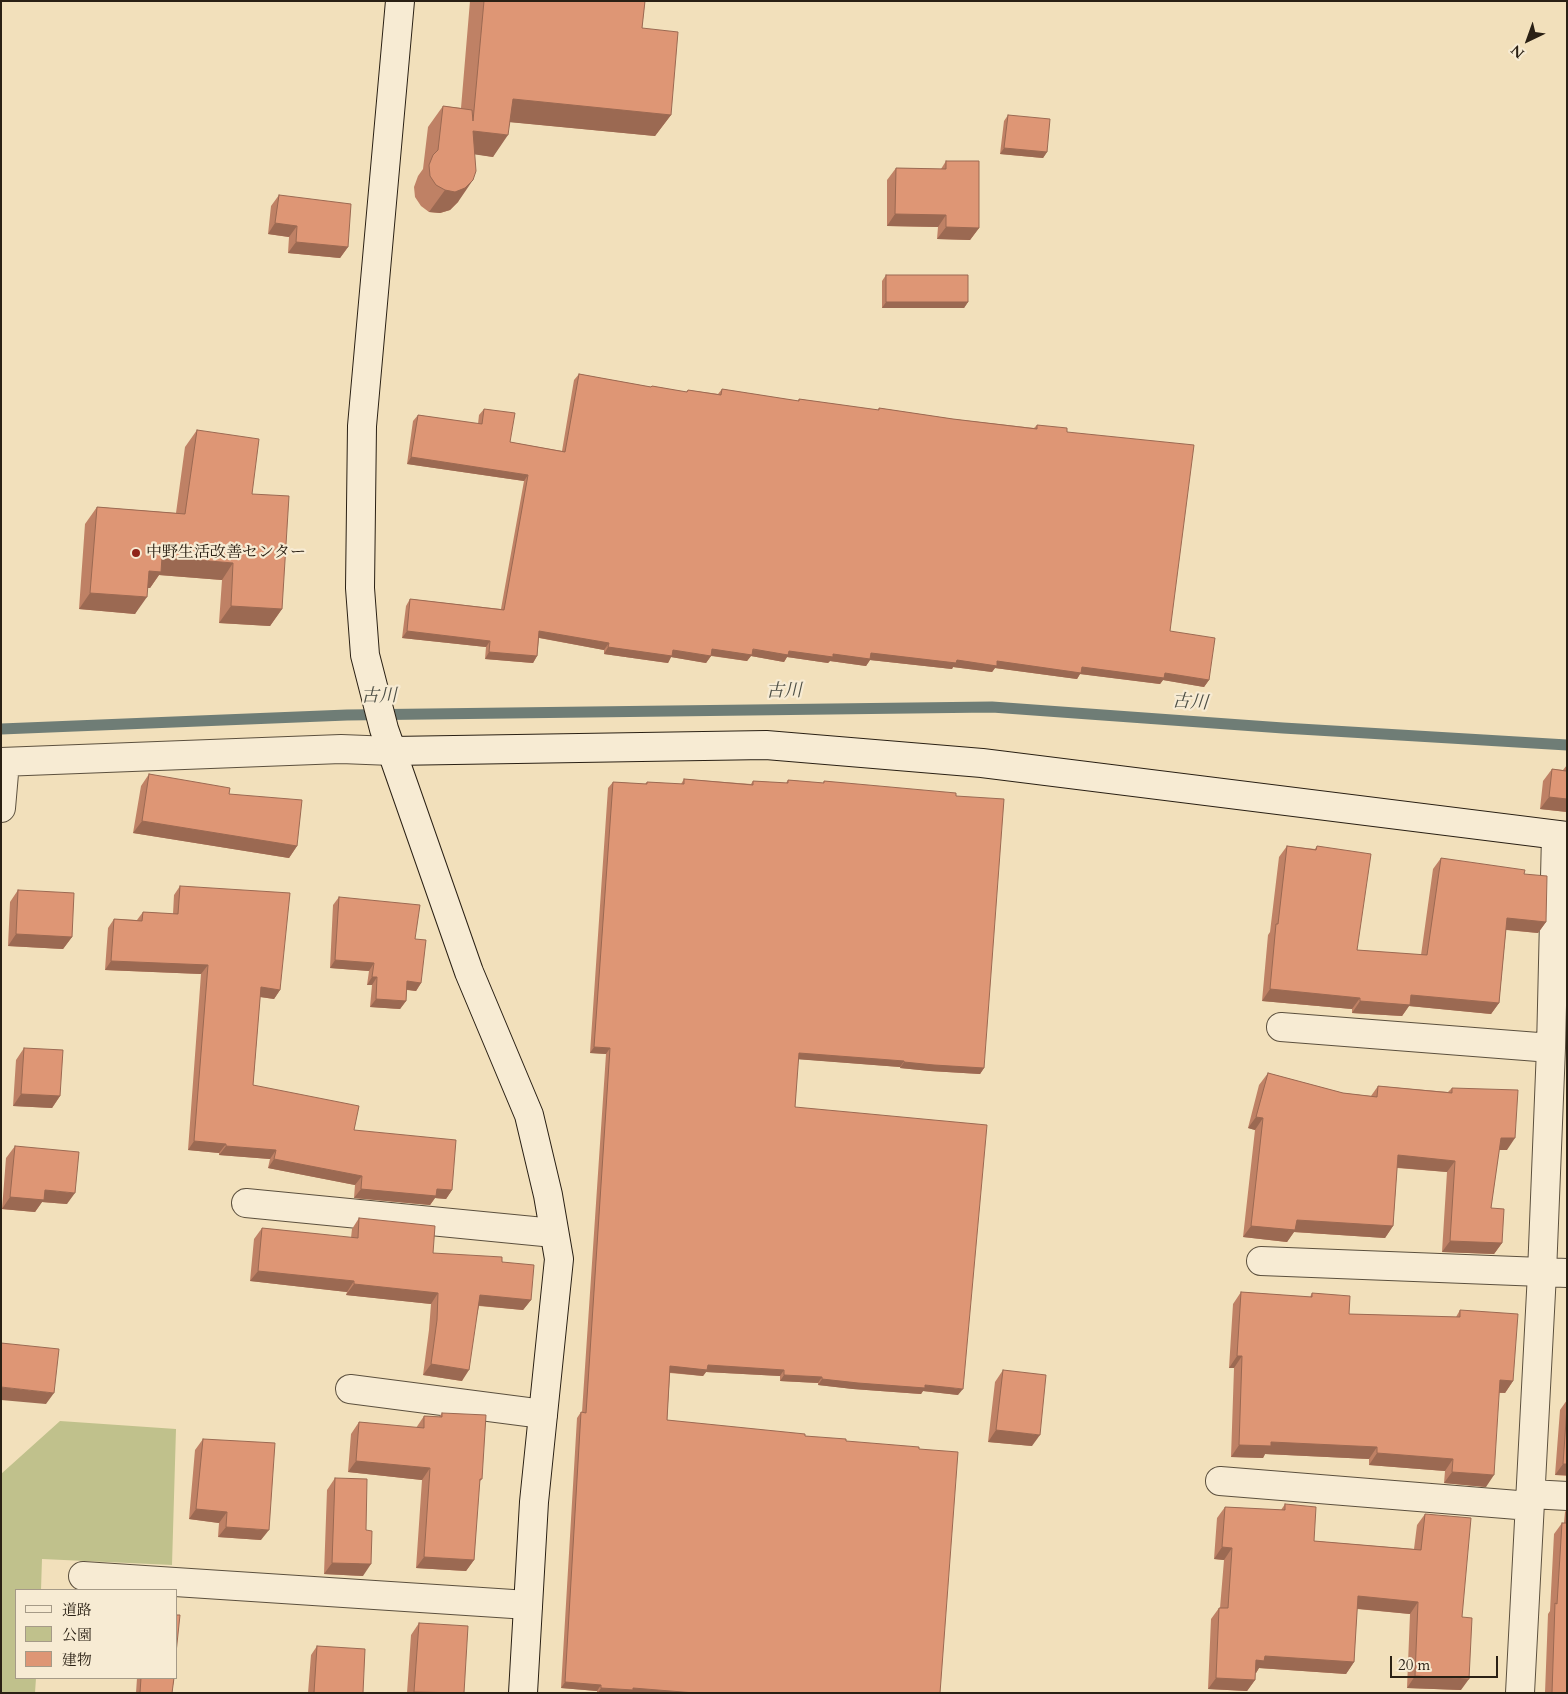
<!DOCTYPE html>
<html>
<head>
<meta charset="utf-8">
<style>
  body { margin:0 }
  #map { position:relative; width:1568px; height:1694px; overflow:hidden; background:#f2e0bb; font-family:Cardo,"Noto Serif JP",serif }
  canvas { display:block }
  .frame { position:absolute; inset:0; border:2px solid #2a2014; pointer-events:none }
  .legend { position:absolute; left:15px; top:1589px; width:162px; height:90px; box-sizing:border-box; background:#f7ebd3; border:1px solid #a59a87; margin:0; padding:6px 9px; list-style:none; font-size:15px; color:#2a2014 }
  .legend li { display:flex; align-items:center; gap:10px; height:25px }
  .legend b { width:25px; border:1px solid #a59a87 }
  .north { position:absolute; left:1503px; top:15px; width:50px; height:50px; -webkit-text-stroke:4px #f7ebd3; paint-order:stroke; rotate:222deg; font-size:14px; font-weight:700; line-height:20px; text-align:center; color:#2a2014 }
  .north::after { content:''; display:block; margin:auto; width:18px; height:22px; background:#2a2014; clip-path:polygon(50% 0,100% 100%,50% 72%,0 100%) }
  .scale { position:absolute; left:1390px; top:1656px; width:108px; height:22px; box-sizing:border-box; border:2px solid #2a2014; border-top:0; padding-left:6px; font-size:15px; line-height:18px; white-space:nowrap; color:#2a2014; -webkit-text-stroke:4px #f7ebd3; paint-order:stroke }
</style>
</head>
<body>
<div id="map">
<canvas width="1568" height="1694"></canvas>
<div class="frame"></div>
<ul class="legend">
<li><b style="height:6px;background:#f7ebd3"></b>道路</li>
<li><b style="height:14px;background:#c0c18c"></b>公園</li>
<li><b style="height:14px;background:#de9675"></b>建物</li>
</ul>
<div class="north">N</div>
<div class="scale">20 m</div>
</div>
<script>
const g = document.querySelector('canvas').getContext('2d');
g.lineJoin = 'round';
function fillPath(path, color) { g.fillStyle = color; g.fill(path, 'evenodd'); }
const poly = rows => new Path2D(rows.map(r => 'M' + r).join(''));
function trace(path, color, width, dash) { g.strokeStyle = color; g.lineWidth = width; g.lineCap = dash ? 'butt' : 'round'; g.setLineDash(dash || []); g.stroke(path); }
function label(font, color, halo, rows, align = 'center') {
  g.font = font + ' Cardo,"Noto Serif JP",serif'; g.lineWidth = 4.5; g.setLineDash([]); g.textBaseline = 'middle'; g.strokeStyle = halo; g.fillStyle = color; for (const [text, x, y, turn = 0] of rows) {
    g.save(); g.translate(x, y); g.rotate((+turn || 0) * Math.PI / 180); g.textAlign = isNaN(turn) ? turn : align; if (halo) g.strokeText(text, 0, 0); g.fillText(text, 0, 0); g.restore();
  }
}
fillPath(poly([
  [60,1421,176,1429,172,1565,42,1559,41,1590,16,1590,16,1678,36,1678,35,1693,1,1693,1,1474]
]), '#c0c18c');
trace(poly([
  [1,729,347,715,992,707,1283,728,1567,745]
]), '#6f7d76', 11);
const street = poly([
  [1,762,341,749,392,751],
  [1,808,5,762],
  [1281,1027,1551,1048],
  [246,1203,554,1233],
  [1261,1261,1567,1273],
  [350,1389,543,1414],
  [1220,1481,1530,1506],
  [1531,1494,1567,1496],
  [83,1576,528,1605],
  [1520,1693,1542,1273,1551,1048,1556,835]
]);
const secondary = poly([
  [400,1,362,426,360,588,365,655,384,729,469,972,529,1115,548,1195,559,1259,534,1502,523,1693],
  [392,751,766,745,982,763,1567,836]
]);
trace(street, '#5c503e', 30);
trace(secondary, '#2a2014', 30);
trace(street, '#f7ebd3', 28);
trace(secondary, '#f7ebd3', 28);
fillPath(poly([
  [470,1,645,1,642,28,671,115,655,136,510,122,493,157,475,154,458,202,450,210,440,213,429,212,421,206,415,197,414,187,418,176,423,169,428,127,443,106,461,108],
  [1008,115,1047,152,1043,158,1000,154,1004,121],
  [946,161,979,228,970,240,937,239,938,227,887,226,887,180,896,168,941,169],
  [279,195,348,247,340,258,288,253,289,237,268,234,271,206],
  [886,275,968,302,964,308,882,308,882,281],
  [579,374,651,387,652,386,686,392,688,390,718,394,722,389,798,401,799,399,878,410,879,408,953,419,1034,428,1037,425,1067,432,1170,631,1209,680,1204,687,1163,680,1160,684,1080,674,1077,679,995,668,992,672,953,667,952,669,870,660,866,666,830,661,828,663,787,657,784,662,751,656,747,661,711,656,706,663,671,657,668,663,604,654,604,650,539,638,537,656,533,663,485,659,486,647,402,638,406,606,410,599,501,609,524,481,407,464,413,421,418,415,478,424,479,415,484,409,510,442,562,451,574,380],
  [197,430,252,494,282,609,270,626,219,623,222,580,159,575,150,588,148,588,135,614,79,609,85,524,97,507,176,513,185,447],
  [1567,765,1567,812,1540,809,1543,781,1552,769,1563,770],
  [149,774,229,794,297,846,289,858,133,833,141,786],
  [684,779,751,784,753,781,786,783,788,780,823,783,824,781,956,796,984,1068,980,1074,930,1071,900,1068,900,1067,798,1059,795,1107,958,1395,923,1391,921,1394,853,1389,818,1385,818,1383,780,1381,780,1376,706,1372,703,1376,670,1373,667,1420,846,1441,940,1693,597,1693,597,1691,561,1688,577,1418,581,1412,582,1412,606,1054,590,1053,608,788,613,782,645,784,647,782,681,784],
  [1287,846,1315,849,1317,846,1357,950,1421,955,1433,869,1441,858,1524,874,1546,922,1538,933,1506,930,1499,1003,1491,1014,1409,1006,1402,1016,1352,1013,1352,1009,1262,1001,1268,935,1270,932,1279,857],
  [180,886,280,990,274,999,260,997,253,1085,354,1130,452,1190,446,1199,435,1198,430,1205,354,1198,355,1185,268,1168,270,1159,219,1155,219,1153,188,1150,201,974,105,970,108,928,114,919,137,920,143,912,173,914,174,895],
  [18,890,72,937,63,949,8,946,10,902],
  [339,897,415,939,421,983,416,991,407,990,406,1001,400,1009,370,1007,372,985,367,985,369,971,330,968,333,905],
  [24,1048,60,1096,52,1108,13,1106,16,1060],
  [1268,1073,1343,1093,1371,1096,1378,1086,1448,1092,1452,1088,1507,1150,1499,1150,1491,1208,1502,1243,1494,1254,1442,1252,1447,1172,1397,1168,1393,1226,1385,1238,1294,1232,1287,1242,1243,1237,1255,1130,1248,1128,1259,1085],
  [15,1146,67,1204,42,1202,35,1212,2,1209,6,1158],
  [359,1218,433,1253,502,1262,531,1300,523,1310,479,1306,462,1381,423,1375,429,1330,431,1304,346,1295,347,1292,250,1281,254,1239,262,1228,351,1238,352,1229],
  [1241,1292,1310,1297,1312,1293,1349,1314,1456,1317,1460,1310,1513,1381,1505,1393,1499,1393,1486,1487,1444,1483,1445,1471,1369,1465,1369,1459,1265,1454,1263,1458,1231,1457,1234,1368,1229,1368,1233,1304],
  [1003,1370,1032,1446,988,1442,995,1382],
  [1567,1400,1567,1480,1567,1476,1555,1475,1560,1410],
  [442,1413,482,1479,479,1482,474,1560,466,1571,416,1568,422,1480,348,1472,351,1434,359,1422,416,1428,424,1416,439,1417],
  [203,1439,261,1540,218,1537,219,1523,189,1519,195,1450],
  [335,1478,363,1576,324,1574,327,1490],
  [1285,1504,1314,1541,1414,1549,1417,1525,1425,1514,1462,1617,1461,1690,1407,1688,1410,1614,1357,1609,1354,1662,1346,1674,1259,1668,1256,1673,1255,1672,1255,1680,1247,1691,1208,1689,1211,1619,1219,1608,1220,1608,1224,1560,1214,1559,1217,1518,1225,1507,1281,1510],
  [1567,1509,1567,1693,1545,1693,1548,1614,1550,1611,1554,1534,1562,1523,1564,1523,1565,1512],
  [419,1623,464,1693,407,1693,411,1635],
  [317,1646,363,1693,308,1693,311,1655],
  [137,1678,174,1678,172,1693,136,1693]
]), '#bf8165');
fillPath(poly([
  [513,99,671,115,655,136,498,121],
  [473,131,508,135,493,157,458,152],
  [1004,148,1047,152,1043,158,1000,154],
  [473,180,458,202,450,210,440,213,429,212,445,190],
  [895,214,946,215,938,227,887,226],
  [275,223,297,226,289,237,268,234],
  [946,227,979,228,970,240,937,239],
  [296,242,348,247,340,258,288,253],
  [886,302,968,302,964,308,882,308],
  [411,457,528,475,524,481,407,464],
  [162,557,233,563,222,580,159,575,150,588,137,588,149,571],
  [90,593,147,597,135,614,79,609],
  [231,606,282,609,270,626,219,623],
  [407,631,490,641,486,647,402,638],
  [539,631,609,643,604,650,535,637],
  [608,647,673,650,711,656,706,663,671,657,668,663,604,654],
  [712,649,789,651,833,654,871,653,957,660,997,661,1165,673,1209,680,1204,687,1163,680,1160,684,1080,674,1077,679,995,668,992,672,953,667,952,669,870,660,866,666,830,661,828,663,787,657,784,662,751,656,747,661,707,655],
  [489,652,537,656,533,663,485,659],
  [1549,797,1567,799,1567,812,1540,809],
  [142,821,297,846,289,858,133,833],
  [1507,918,1546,922,1538,933,1499,929],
  [16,934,72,937,63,949,8,946],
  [335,960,374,963,369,971,330,968],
  [111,961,208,965,201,974,105,970],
  [372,977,377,977,372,985,367,985],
  [407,981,421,983,416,991,402,989],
  [261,987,280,990,274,999,254,996],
  [1270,989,1360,998,1352,1009,1262,1001],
  [1411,995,1499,1003,1491,1014,1409,1006,1402,1016,1352,1013,1360,1001],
  [376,999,406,1001,400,1009,370,1007],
  [594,1047,610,1048,606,1054,590,1053],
  [799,1053,904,1061,900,1067,795,1059],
  [904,1062,984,1068,980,1074,930,1071,900,1068],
  [21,1094,60,1096,52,1108,13,1106],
  [1256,1117,1263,1118,1255,1130,1248,1128],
  [1501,1138,1515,1138,1507,1150,1492,1150],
  [194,1141,226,1144,219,1153,188,1150],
  [226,1146,276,1150,270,1159,219,1155],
  [1398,1155,1455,1161,1447,1172,1390,1167],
  [274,1159,362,1176,355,1185,268,1168],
  [361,1189,437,1189,452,1190,446,1199,435,1198,430,1205,354,1198],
  [45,1190,75,1193,67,1204,42,1202,35,1212,2,1209,10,1197],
  [1297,1220,1393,1226,1385,1238,1294,1232,1287,1242,1243,1237,1251,1226],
  [1450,1241,1502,1243,1494,1254,1442,1252],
  [258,1271,354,1281,347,1292,250,1281],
  [354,1284,438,1293,431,1304,346,1295],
  [480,1295,531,1300,523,1310,473,1305],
  [1237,1356,1242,1356,1234,1368,1229,1368],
  [431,1364,469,1370,462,1381,423,1375],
  [708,1365,784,1370,780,1376,706,1372,703,1376,666,1372,670,1366],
  [784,1375,822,1377,818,1383,780,1381],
  [822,1379,925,1385,963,1389,958,1395,923,1391,921,1394,853,1389,818,1385],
  [1500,1380,1513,1381,1505,1393,1491,1392],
  [1,1387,54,1393,46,1404,1,1400],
  [996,1430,1040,1435,1032,1446,988,1442],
  [1271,1442,1377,1447,1369,1459,1265,1454,1263,1458,1231,1457,1239,1445],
  [1377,1453,1453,1459,1445,1471,1369,1465],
  [356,1461,430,1468,422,1480,348,1472],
  [1563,1464,1567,1464,1567,1475,1555,1475],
  [1452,1472,1494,1475,1486,1487,1444,1483],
  [196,1509,227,1512,219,1523,189,1519],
  [226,1527,269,1530,261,1540,218,1537],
  [1222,1547,1232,1548,1224,1560,1214,1559],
  [424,1557,474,1560,466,1571,416,1568],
  [332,1563,371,1564,363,1576,324,1574],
  [1358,1596,1418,1602,1410,1614,1350,1608],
  [1265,1656,1354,1662,1346,1674,1259,1668,1256,1673,1248,1672,1256,1660],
  [1415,1676,1469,1679,1461,1690,1407,1688],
  [1216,1678,1255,1680,1247,1691,1208,1689],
  [565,1682,601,1685,597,1691,561,1688],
  [601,1688,633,1688,695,1693,598,1693]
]), '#9b6952');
const building = poly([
  [484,1,645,1,642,28,678,32,671,115,513,99,508,135,473,131,476,171,473,180,465,188,455,192,445,190,436,185,430,176,429,165,433,155,438,150,443,106,472,110,473,121,484,1],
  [1008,115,1050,119,1047,152,1004,148,1008,115],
  [946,161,979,161,979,228,946,227,946,215,895,214,896,168,946,169,946,161],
  [279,195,351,204,348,247,296,242,297,226,275,223,279,195],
  [886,275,968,275,968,302,886,302,886,275],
  [579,374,651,387,652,386,687,392,688,390,721,395,722,389,799,401,799,399,879,410,879,408,953,419,1037,429,1037,425,1067,428,1067,432,1194,445,1170,631,1215,638,1209,680,1165,673,1164,678,1082,667,1081,673,997,661,997,666,957,660,956,663,871,653,870,659,833,654,833,657,789,651,788,655,753,649,752,655,712,649,711,656,673,650,672,656,608,647,609,643,539,631,537,656,489,652,490,641,407,631,410,599,504,610,528,475,411,457,418,415,482,424,484,409,515,413,510,442,565,452,579,374],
  [197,430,259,439,252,494,289,496,282,609,231,606,233,563,162,557,161,572,149,571,147,597,90,593,97,507,185,514,197,430],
  [1567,768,1567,799,1549,797,1552,769,1566,771,1567,768],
  [149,774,230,788,229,794,302,800,297,846,142,821,149,774],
  [684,779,753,785,753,781,788,783,788,780,824,783,824,781,956,793,956,796,1004,799,984,1068,934,1065,904,1062,904,1061,799,1053,795,1107,987,1125,963,1389,925,1385,925,1388,858,1383,822,1379,822,1377,784,1375,784,1370,708,1365,707,1370,670,1366,667,1420,805,1434,805,1436,846,1439,846,1441,919,1447,919,1449,958,1452,940,1693,695,1693,633,1688,633,1690,601,1688,601,1685,565,1682,581,1412,586,1413,610,1048,594,1047,613,782,647,784,647,782,684,784,684,779],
  [1287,846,1316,850,1317,846,1371,854,1357,950,1427,955,1441,858,1525,870,1524,874,1547,876,1546,922,1507,918,1499,1003,1411,995,1410,1005,1360,1001,1360,998,1270,989,1276,924,1278,924,1287,846],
  [180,886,290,893,280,990,261,987,253,1085,359,1106,354,1130,456,1140,452,1190,437,1189,436,1196,361,1189,362,1176,274,1159,276,1150,226,1146,226,1144,194,1141,208,965,111,961,114,919,142,921,143,912,178,914,180,886],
  [18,890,74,893,72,937,16,934,18,890],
  [339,897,420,905,415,939,426,940,421,983,407,981,406,1001,376,999,377,977,372,977,374,963,335,960,339,897],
  [24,1048,63,1050,60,1096,21,1094,24,1048],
  [1268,1073,1343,1093,1377,1097,1378,1086,1452,1093,1452,1088,1518,1090,1515,1138,1501,1138,1491,1208,1504,1209,1502,1243,1450,1241,1455,1161,1398,1155,1393,1226,1297,1220,1295,1230,1251,1226,1263,1118,1256,1117,1268,1073],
  [15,1146,79,1152,75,1193,45,1190,44,1200,10,1197,15,1146],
  [359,1218,435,1226,433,1253,502,1257,502,1262,534,1265,531,1300,480,1295,469,1370,431,1364,437,1320,438,1293,354,1284,354,1281,258,1271,262,1228,358,1238,359,1218],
  [1241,1292,1312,1297,1312,1293,1350,1296,1349,1314,1460,1317,1460,1310,1518,1314,1513,1381,1500,1380,1494,1475,1452,1472,1453,1459,1377,1453,1377,1447,1271,1442,1271,1446,1239,1445,1242,1356,1237,1356,1241,1292],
  [1,1343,59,1349,54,1393,1,1387,1,1343],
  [1003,1370,1046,1375,1040,1435,996,1430,1003,1370],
  [1567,1407,1567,1464,1563,1464,1567,1407],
  [442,1413,486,1415,482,1479,480,1479,474,1560,424,1557,430,1468,356,1461,359,1422,424,1428,424,1416,442,1417,442,1413],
  [203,1439,275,1443,269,1530,226,1527,227,1512,196,1509,203,1439],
  [335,1478,367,1479,366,1530,372,1531,371,1564,332,1563,335,1478],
  [1285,1504,1316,1507,1314,1541,1421,1550,1425,1514,1471,1518,1462,1617,1472,1618,1469,1679,1415,1676,1418,1602,1358,1596,1354,1662,1265,1656,1264,1661,1256,1660,1255,1680,1216,1678,1219,1608,1228,1608,1232,1548,1222,1547,1225,1507,1285,1510,1285,1504],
  [1562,1523,1567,1523,1567,1693,1552,1693,1555,1603,1557,1604,1562,1523],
  [176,1615,180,1615,176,1653,176,1615],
  [419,1623,468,1626,464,1693,414,1692,419,1623],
  [317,1646,365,1649,363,1693,314,1693,317,1646],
  [141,1678,174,1678,172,1693,140,1693,141,1678]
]);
fillPath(building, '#de9675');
trace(building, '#9b6952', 1);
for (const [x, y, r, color] of [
  [136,553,5,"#8f2418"]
]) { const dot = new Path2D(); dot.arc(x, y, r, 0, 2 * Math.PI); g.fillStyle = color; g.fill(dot); trace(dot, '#f7ebd3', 2); }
label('16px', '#2a2014', '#f7ebd3', [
  ["中野生活改善センター",146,553]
], 'left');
label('italic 18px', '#4c4e45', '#f7ebd3', [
  ["古川",784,692,-1],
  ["古川",379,697,-1],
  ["古川",1190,703,4]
]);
</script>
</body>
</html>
